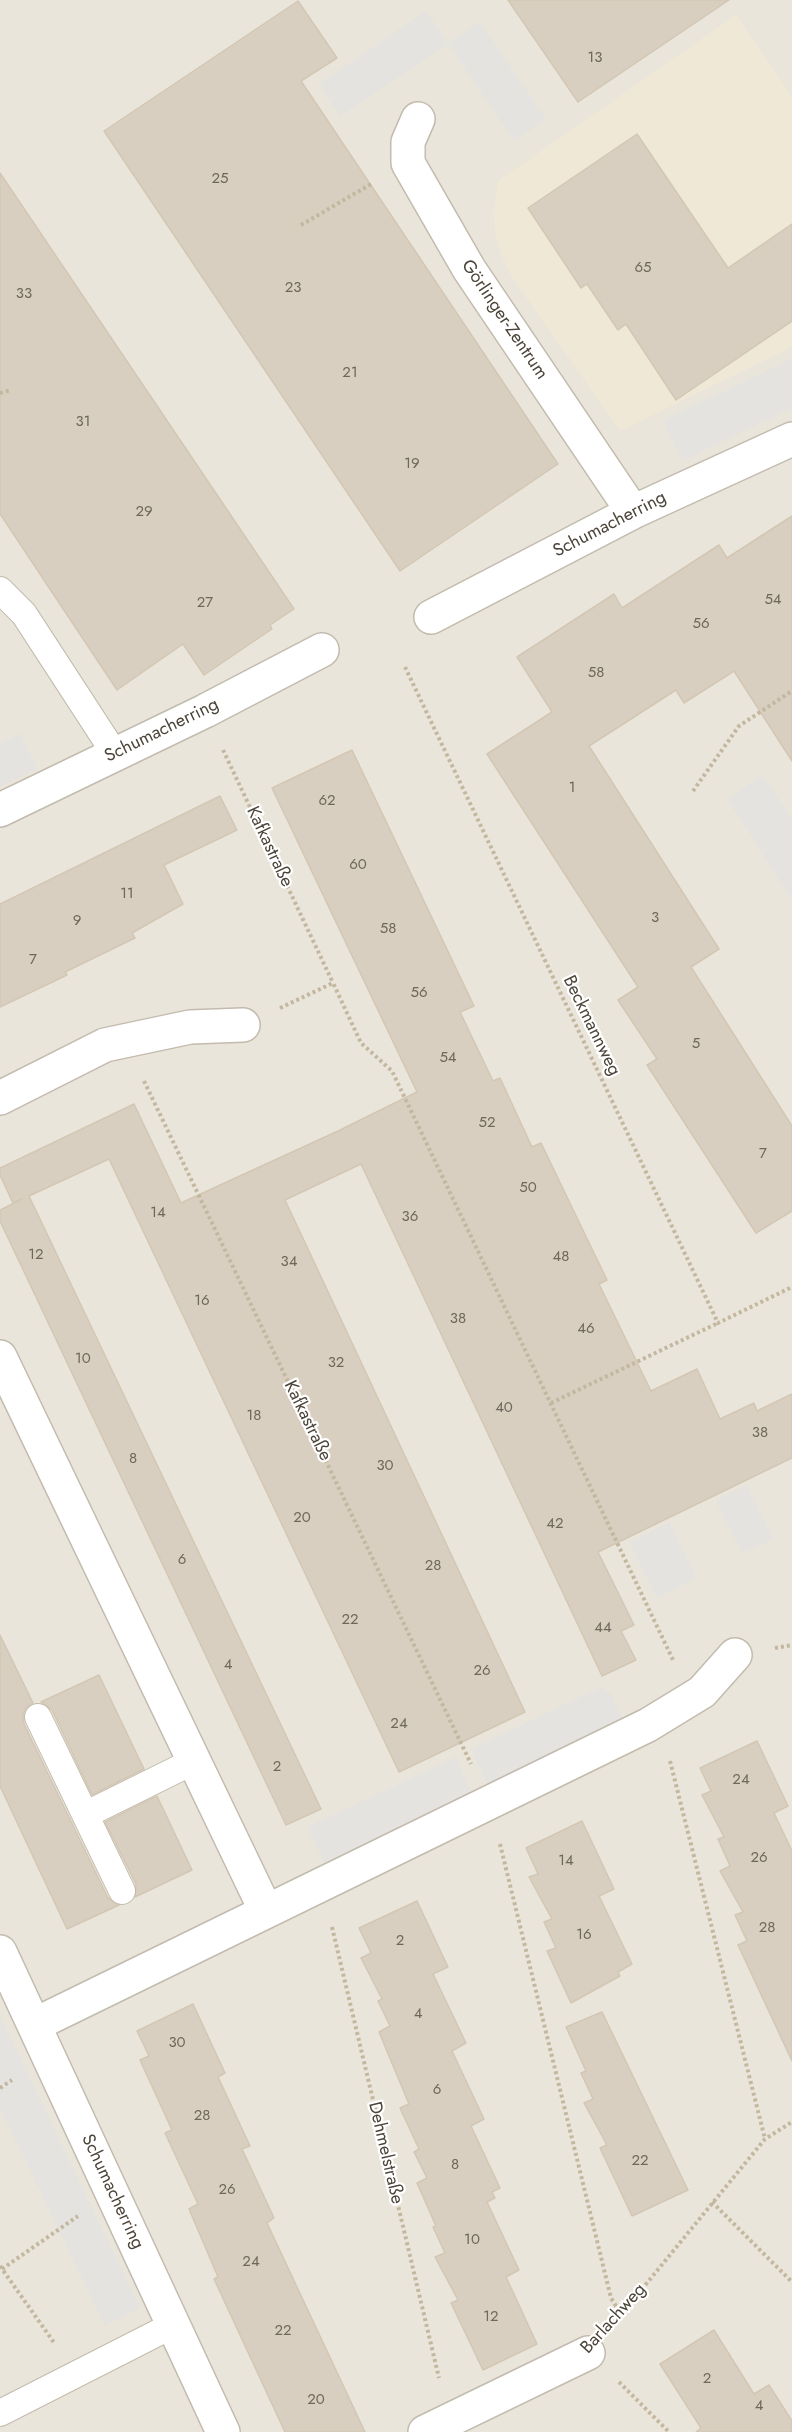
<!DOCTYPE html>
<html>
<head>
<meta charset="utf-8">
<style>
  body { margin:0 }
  canvas { display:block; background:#f6f3ec }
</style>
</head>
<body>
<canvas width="792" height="2432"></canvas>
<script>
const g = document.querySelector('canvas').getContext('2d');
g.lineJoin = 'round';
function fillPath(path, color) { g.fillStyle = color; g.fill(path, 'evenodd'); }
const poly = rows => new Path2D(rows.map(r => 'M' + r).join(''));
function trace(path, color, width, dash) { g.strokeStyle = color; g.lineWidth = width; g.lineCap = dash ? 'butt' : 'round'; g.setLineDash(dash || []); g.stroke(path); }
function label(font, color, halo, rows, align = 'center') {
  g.font = font + ' Jost,sans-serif'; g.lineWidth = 4.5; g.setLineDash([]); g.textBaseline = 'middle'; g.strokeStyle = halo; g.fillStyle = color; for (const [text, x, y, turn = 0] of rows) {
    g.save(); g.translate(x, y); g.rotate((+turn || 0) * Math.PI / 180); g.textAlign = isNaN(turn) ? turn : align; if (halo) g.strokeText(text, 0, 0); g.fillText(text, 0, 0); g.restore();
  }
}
fillPath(poly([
  [0,0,792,0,792,2432,0,2432]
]), '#eae5da');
fillPath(poly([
  [736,15,792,97,792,347,620,431,512,277,501,254,495,234,494,211,498,181]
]), '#efe8d6');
fillPath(poly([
  [426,11,448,43,480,22,546,119,514,141,448,44,340,116,319,84],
  [792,359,792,408,682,461,663,420],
  [20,733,38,769,0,787,0,743],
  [763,775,792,819,792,899,727,799],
  [747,1485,773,1539,742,1554,716,1500],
  [669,1522,697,1578,657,1598,629,1542],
  [601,1687,610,1693,624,1721,488,1786,471,1749],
  [456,1757,472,1794,325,1864,307,1827],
  [0,2016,140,2308,105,2326,0,2108]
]), '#e5e3e0');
const building = poly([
  [508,0,729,0,578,102,508,0],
  [298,1,337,58,301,81,558,464,400,571,104,131,298,1],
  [637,134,728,268,792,224,792,321,676,400,626,324,618,330,587,284,581,288,528,208,637,134],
  [0,173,294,609,270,625,272,629,204,675,183,644,117,690,0,514,0,173],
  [792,516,792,761,734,671,684,703,676,690,589,746,719,949,691,967,792,1126,792,1211,756,1233,647,1065,657,1059,618,1000,638,987,487,754,552,712,517,657,614,594,622,608,719,545,727,558,792,516],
  [352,750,474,1006,460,1012,493,1081,500,1078,532,1147,541,1143,607,1280,599,1284,651,1391,697,1369,720,1419,754,1403,757,1411,792,1394,792,1458,598,1552,634,1625,621,1631,636,1660,602,1676,361,1164,285,1200,525,1712,399,1772,109,1159,29,1196,321,1809,286,1825,0,1221,0,1210,22,1199,13,1203,0,1175,0,1168,134,1104,181,1203,338,1131,417,1092,272,788,352,750],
  [220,796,237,830,164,865,183,904,132,933,135,938,65,972,67,975,0,1007,0,904,220,796],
  [0,1635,33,1703,25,1709,23,1716,24,1724,108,1898,119,1905,67,1929,0,1786,0,1635],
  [99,1675,144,1769,92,1795,52,1710,41,1702,99,1675],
  [757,1741,788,1806,774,1813,792,1851,792,2061,738,1945,747,1941,735,1915,743,1912,720,1871,730,1866,718,1839,724,1837,702,1795,711,1791,700,1768,757,1741],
  [157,1796,192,1870,135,1897,136,1884,105,1822,157,1796],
  [582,1821,614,1889,599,1896,632,1964,618,1972,620,1976,571,2003,547,1951,556,1948,544,1922,552,1919,529,1877,538,1874,526,1848,582,1821],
  [417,1901,448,1967,433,1974,466,2043,452,2051,484,2119,471,2126,500,2188,492,2192,495,2198,487,2202,519,2270,506,2277,537,2344,483,2370,451,2303,458,2300,435,2257,445,2253,433,2227,436,2226,417,2183,427,2178,414,2152,419,2149,400,2108,409,2104,379,2032,390,2026,378,2001,382,1999,361,1958,371,1953,359,1928,417,1901],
  [193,2004,225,2073,218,2077,250,2146,242,2149,274,2218,267,2223,365,2432,285,2432,214,2279,218,2277,189,2209,198,2204,165,2133,172,2130,140,2060,149,2056,137,2031,193,2004],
  [602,2012,688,2190,632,2216,600,2148,607,2145,584,2103,593,2099,581,2073,586,2071,566,2027,602,2012],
  [714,2330,754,2394,769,2385,792,2421,792,2432,696,2432,701,2428,660,2364,714,2330]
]);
fillPath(building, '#d8cfc1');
trace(building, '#d3c7b4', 1.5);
const lane = poly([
  [0,590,24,614,115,754],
  [38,1717,122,1891],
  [85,1815,194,1761],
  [0,2413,173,2325]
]);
const street = poly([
  [418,119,408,142,408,163,469,269,633,512],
  [431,617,633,512,792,439],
  [0,810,205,711,322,650],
  [0,1098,105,1045,190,1027,243,1025],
  [0,1357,266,1911],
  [0,1952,223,2432],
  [34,2025,648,1725,702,1692,735,1655],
  [425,2432,588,2353]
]);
trace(lane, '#c2bbae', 28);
trace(street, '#c2bbae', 36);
trace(poly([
  [301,225,373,183],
  [0,393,11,390],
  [405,667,718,1323,792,1287],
  [223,750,333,983],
  [693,791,739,726,792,691],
  [280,1008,333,983,361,1043,392,1071,674,1662],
  [144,1081,471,1764],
  [551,1403,718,1323],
  [775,1648,792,1645],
  [670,1761,765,2139],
  [500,1844,611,2298,621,2314],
  [332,1927,439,2378],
  [0,2088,12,2080],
  [712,2202,792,2282],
  [0,2266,55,2344],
  [2,2269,78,2216],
  [615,2322,765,2139,792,2122],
  [619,2382,669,2432]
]), '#c4b79f', 4, [3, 3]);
trace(lane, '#fff', 26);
trace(street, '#fff', 33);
label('15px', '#6e675b', null, [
  ["13",595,58],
  ["25",220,179],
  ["65",643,268],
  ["23",293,288],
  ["33",24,294],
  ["21",350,373],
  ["31",83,422],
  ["19",412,464],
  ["29",144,512],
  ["54",773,600],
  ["27",205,603],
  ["56",701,624],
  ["58",596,673],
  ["1",572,788],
  ["62",327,801],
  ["60",358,865],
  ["11",127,894],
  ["3",655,918],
  ["9",77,921],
  ["58",388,929],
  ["7",33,960],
  ["56",419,993],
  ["5",696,1044],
  ["54",448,1058],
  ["52",487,1123],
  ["7",763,1154],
  ["50",528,1188],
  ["14",158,1213],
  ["36",410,1217],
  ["12",36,1255],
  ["48",561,1257],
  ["34",289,1262],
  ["16",202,1301],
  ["38",458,1319],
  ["46",586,1329],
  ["10",83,1359],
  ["32",336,1363],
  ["40",504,1408],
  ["18",254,1416],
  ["38",760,1433],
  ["8",133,1459],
  ["30",385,1466],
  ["20",302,1518],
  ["42",555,1524],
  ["6",182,1560],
  ["28",433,1566],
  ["22",350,1620],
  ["44",603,1628],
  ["4",228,1665],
  ["26",482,1671],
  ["24",399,1724],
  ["2",277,1767],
  ["24",741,1780],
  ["26",759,1858],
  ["14",566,1861],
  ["28",767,1928],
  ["16",584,1935],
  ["2",400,1941],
  ["4",418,2014],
  ["30",177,2043],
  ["6",437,2090],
  ["28",202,2116],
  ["22",640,2161],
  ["8",455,2165],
  ["26",227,2190],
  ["10",472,2240],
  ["24",251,2262],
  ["12",491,2317],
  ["22",283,2331],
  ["2",707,2379],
  ["20",316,2400],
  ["4",759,2406]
]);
label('18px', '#4b4439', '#fff', [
  ["Görlinger-Zentrum",504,320,56],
  ["Schumacherring",610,525,-27],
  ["Schumacherring",162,731,-26],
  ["Kafkastraße",269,847,65],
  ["Beckmannweg",591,1026,64],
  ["Kafkastraße",307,1421,64],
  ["Dehmelstraße",385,2153,77],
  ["Schumacherring",112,2192,65],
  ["Barlachweg",614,2319,-48]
]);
</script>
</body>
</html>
